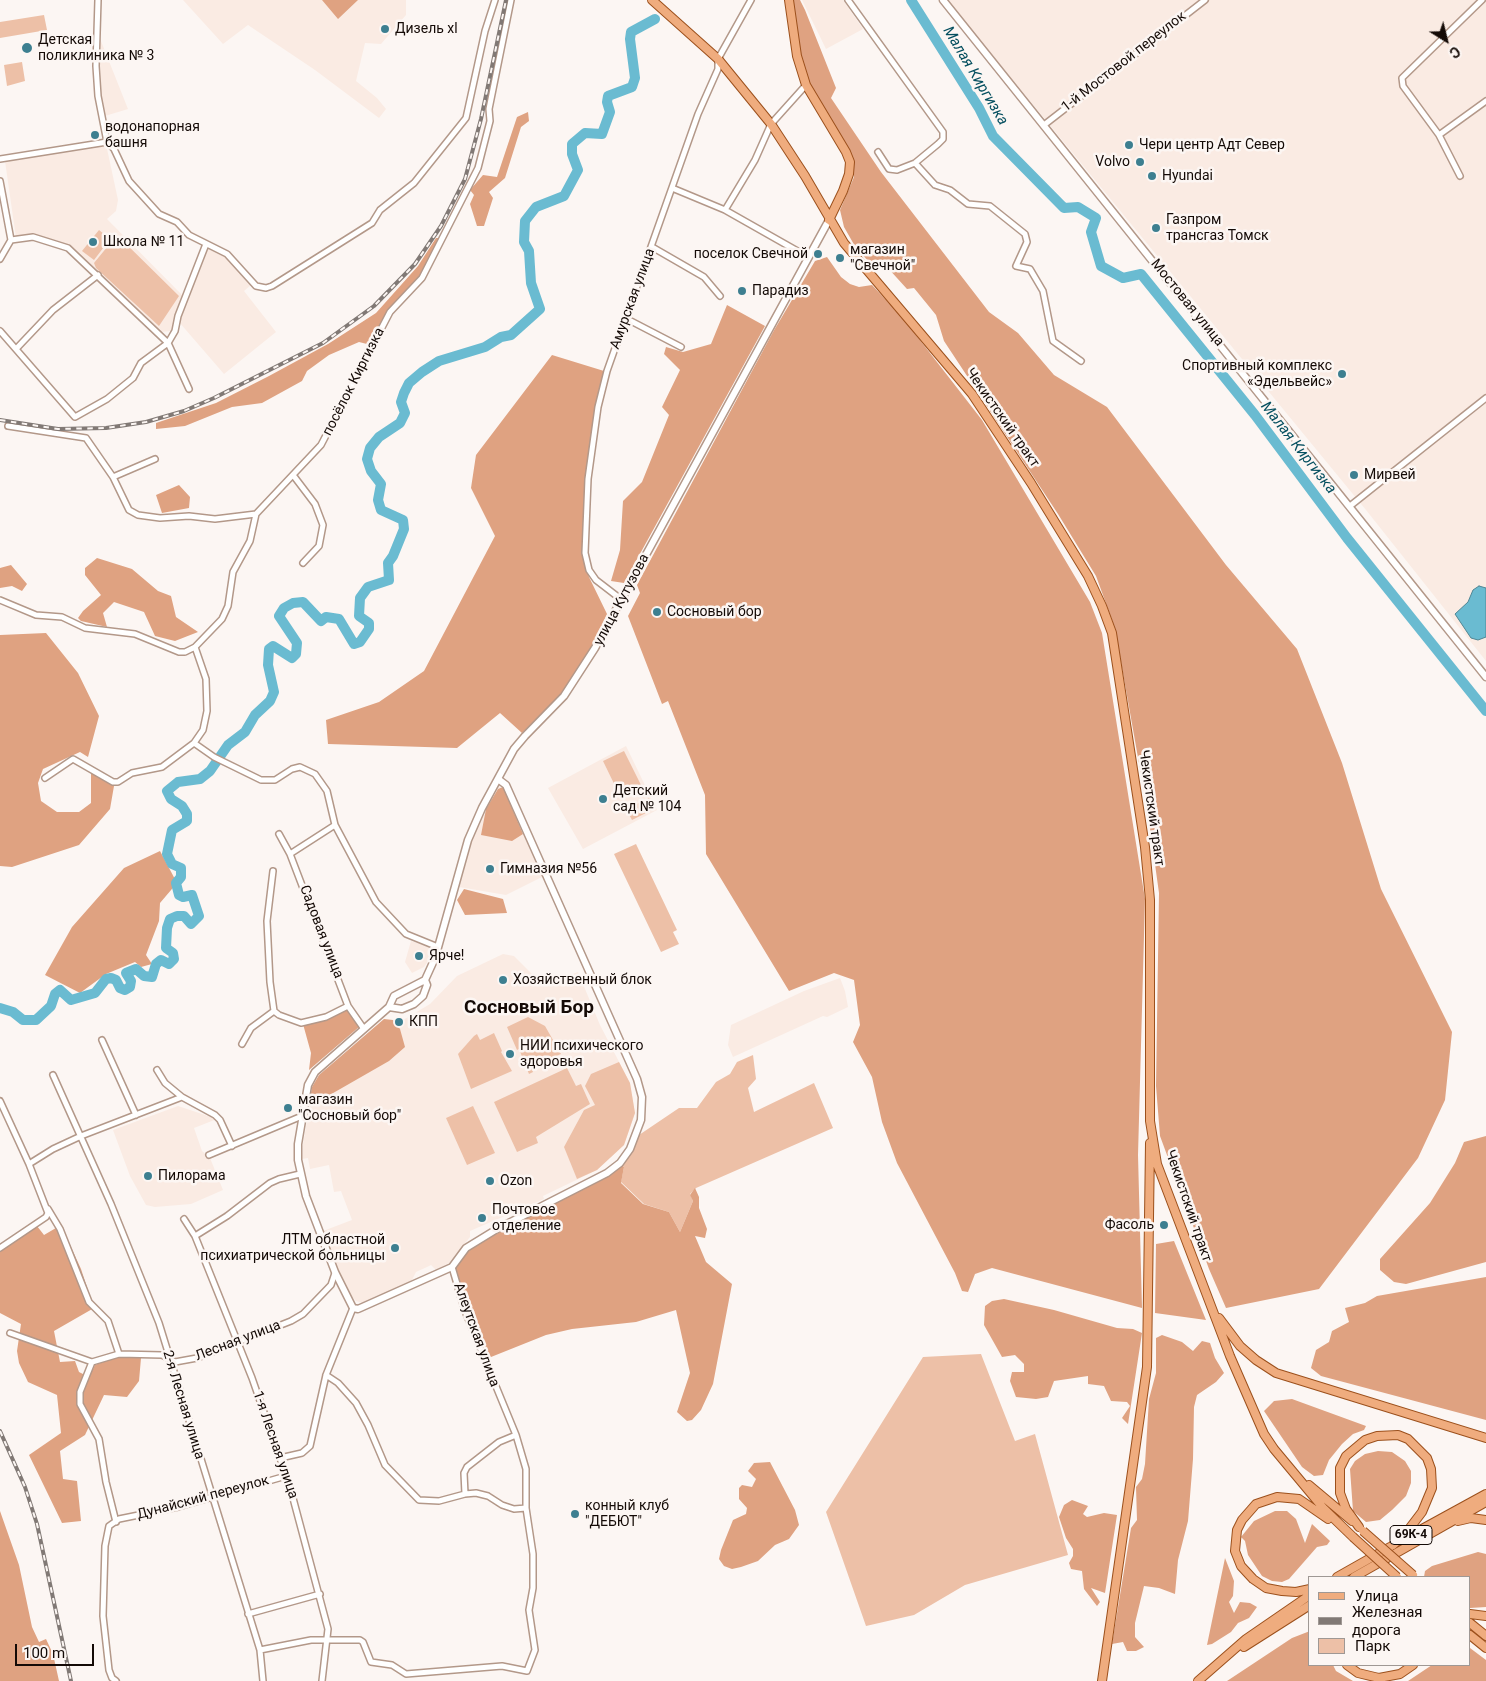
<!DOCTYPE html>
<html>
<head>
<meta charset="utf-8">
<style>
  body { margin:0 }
  #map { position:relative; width:1486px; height:1681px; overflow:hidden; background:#fcf6f3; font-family:Roboto,sans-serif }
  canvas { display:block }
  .legend { position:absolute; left:1308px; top:1576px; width:162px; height:90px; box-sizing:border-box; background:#fcf6f3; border:1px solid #9f9894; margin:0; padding:6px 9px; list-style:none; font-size:15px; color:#140a06 }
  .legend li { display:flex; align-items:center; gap:10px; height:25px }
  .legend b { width:25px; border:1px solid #9f9894 }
  .north { position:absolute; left:1421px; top:15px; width:50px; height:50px; -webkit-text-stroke:4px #fcf6f3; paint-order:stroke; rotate:144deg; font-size:14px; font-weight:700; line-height:20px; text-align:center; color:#140a06 }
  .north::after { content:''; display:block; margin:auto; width:18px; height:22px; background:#140a06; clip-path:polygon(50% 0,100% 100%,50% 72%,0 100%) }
  .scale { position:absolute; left:15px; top:1644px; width:79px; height:22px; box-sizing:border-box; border:2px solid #140a06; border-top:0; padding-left:6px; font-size:15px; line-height:18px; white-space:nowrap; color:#140a06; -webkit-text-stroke:4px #fcf6f3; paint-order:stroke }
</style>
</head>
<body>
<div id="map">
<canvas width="1486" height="1681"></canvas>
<ul class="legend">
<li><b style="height:6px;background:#efac7e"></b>Улица</li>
<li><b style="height:6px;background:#817975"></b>Железная дорога</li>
<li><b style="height:14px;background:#edc0a7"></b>Парк</li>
</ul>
<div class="north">С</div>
<div class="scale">100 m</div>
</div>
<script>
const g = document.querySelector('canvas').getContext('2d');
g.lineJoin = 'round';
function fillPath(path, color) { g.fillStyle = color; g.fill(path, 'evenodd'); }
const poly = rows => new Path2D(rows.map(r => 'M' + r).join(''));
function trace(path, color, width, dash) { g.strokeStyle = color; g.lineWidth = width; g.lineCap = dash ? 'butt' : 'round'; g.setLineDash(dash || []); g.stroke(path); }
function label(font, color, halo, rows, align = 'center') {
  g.font = font + ' Roboto,sans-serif'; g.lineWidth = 5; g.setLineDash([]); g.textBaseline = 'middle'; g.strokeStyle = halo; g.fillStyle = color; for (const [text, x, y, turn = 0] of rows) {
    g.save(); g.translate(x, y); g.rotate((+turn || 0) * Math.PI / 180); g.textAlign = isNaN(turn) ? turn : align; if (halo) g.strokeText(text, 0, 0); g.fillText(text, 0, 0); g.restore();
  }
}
fillPath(poly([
  [183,0,406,0,406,15,381,44,365,43,356,81,377,98,386,109,379,118,315,70,248,25,223,44],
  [802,0,843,0,863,29,826,49],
  [947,0,1486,0,1486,661,1366,510],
  [99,36,128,109,105,116,101,96],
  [106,144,118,200,116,211,107,219,185,298,173,331,160,332,70,246,34,235,16,238,5,161],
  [207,246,227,256,251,285,244,291,276,332,224,374,179,322],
  [626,746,657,810,583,849,548,788],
  [499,785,504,787,544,876,506,895,459,887,471,841],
  [411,941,435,948,432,956,424,967,412,973,405,962],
  [503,954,514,956,543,985,578,972,600,1025,630,1083,635,1113,624,1145,597,1170,543,1196,544,1199,470,1231,470,1237,449,1263,436,1270,431,1265,427,1267,416,1272,411,1282,363,1303,356,1301,350,1295,342,1279,323,1231,352,1220,341,1191,334,1192,329,1165,310,1169,308,1158,302,1159,303,1144,313,1087,368,1041,430,1004,457,976],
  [840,978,845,991,848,1007,827,1017,823,1016,733,1057,728,1045,731,1025,804,991],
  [178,1106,217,1119,194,1128,202,1151,210,1158,223,1190,191,1204,155,1207,146,1205,130,1176,113,1130]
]), '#faebe3');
fillPath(poly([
  [44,15,47,30,0,38,0,22],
  [22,62,25,81,7,86,4,65],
  [99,230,110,239,94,260,82,251],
  [117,235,179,296,159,326,96,268,94,263],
  [624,751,641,785,620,796,603,761],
  [649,798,654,809,632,820,626,809],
  [636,844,677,930,673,932,679,944,661,952,614,854],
  [528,1017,545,1026,561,1054,531,1066,533,1072,529,1074,519,1049,517,1050,507,1027],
  [494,1033,502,1051,501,1052,512,1071,471,1089,458,1054,474,1036,477,1034,480,1040],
  [753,1055,756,1079,748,1088,754,1112,814,1083,833,1128,696,1188,690,1194,693,1201,680,1232,669,1212,644,1204,621,1182,624,1167,621,1164,639,1135,679,1108,697,1108,716,1082,730,1074,737,1062],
  [619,1062,630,1083,635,1113,624,1145,597,1170,577,1179,564,1147,584,1110,595,1105,585,1086,591,1074],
  [567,1068,576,1086,581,1084,590,1104,536,1137,538,1143,517,1152,494,1102],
  [473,1106,495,1153,467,1165,446,1118],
  [981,1354,1015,1441,1035,1434,1068,1555,965,1585,914,1615,866,1626,826,1512,923,1357]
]), '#edc0a7');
fillPath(poly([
  [322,0,358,0,338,19],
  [792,0,800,0,805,10,836,88,831,98,881,172,989,312,1018,333,1054,375,1107,407,1226,565,1297,649,1342,763,1381,889,1452,1032,1445,1100,1418,1158,1319,1289,1226,1308,1209,1269,1160,1136,1156,1086,1159,893,1148,814,1115,628,1096,576,1058,514,944,341,936,315,914,288,907,289,887,267,871,264,856,248,844,227,840,210,854,177,854,163,848,149,809,83,800,56],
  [528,112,529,121,521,127,505,178,489,192,493,198,484,226,477,226,470,204,474,195,470,190,483,175,497,177,517,117],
  [436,238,439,238,420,278,389,311,371,345,359,342,329,355,307,371,302,381,262,403,232,407,185,426,156,429,156,423,216,403,269,376,328,344,376,313,418,266],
  [827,257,841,277,850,284,859,287,872,285,902,317,982,420,1090,602,1102,633,1145,899,1138,1155,1142,1308,992,1268,975,1274,968,1292,962,1291,955,1273,897,1163,882,1122,872,1077,853,1042,860,1025,854,980,834,973,789,991,706,854,705,795,668,701,662,704,628,616,640,593,637,585,773,332,815,261],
  [727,305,765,326,624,583,611,581,620,550,623,501,642,482,669,415,662,407,680,370,664,354,666,347,683,352,711,344],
  [552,355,604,371,596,406,583,553,589,577,607,614,593,647,562,694,522,733,500,713,457,748,328,744,326,720,379,702,424,671,495,536,471,488,476,455],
  [179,485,190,497,189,508,162,513,156,495],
  [97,558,132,569,158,591,171,596,176,617,198,632,175,641,155,636,144,612,114,602,103,613,107,627,81,621,78,618,83,611,101,595,85,575,85,568],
  [11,565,27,584,22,591,12,586,0,588,0,568],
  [46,633,78,673,99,716,88,757,80,752,43,769,38,783,41,801,57,812,79,812,91,803,91,773,114,786,110,809,79,845,12,867,0,866,0,635],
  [503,787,523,834,512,841,481,835,486,809,498,789],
  [160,851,177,883,160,903,159,921,146,955,152,964,141,967,135,962,106,974,80,993,45,975,72,927,124,868],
  [464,889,503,899,507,913,465,915,457,900],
  [347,1008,359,1027,309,1070,311,1053,303,1024,323,1021],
  [384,1019,393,1020,400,1029,405,1047,389,1061,314,1104,309,1103,312,1087,319,1075],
  [1486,1136,1486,1262,1406,1284,1394,1282,1380,1270,1380,1259,1430,1203,1455,1163,1464,1142],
  [621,1164,624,1167,621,1183,643,1204,669,1212,680,1232,693,1201,690,1195,695,1188,699,1197,699,1208,707,1229,705,1238,695,1236,706,1262,732,1284,713,1384,701,1410,692,1420,687,1421,677,1412,690,1373,676,1310,636,1322,572,1329,546,1335,486,1359,466,1311,454,1267,468,1250],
  [61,1225,81,1269,94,1308,54,1331,60,1362,75,1361,79,1372,89,1377,95,1365,119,1356,141,1358,139,1381,127,1397,104,1395,85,1435,60,1451,63,1479,77,1481,81,1521,62,1523,29,1455,61,1433,57,1395,28,1382,19,1363,17,1351,21,1324,0,1313,0,1251,37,1226,44,1235],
  [1174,1241,1206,1320,1155,1313,1156,1244],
  [1486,1277,1486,1420,1321,1376,1311,1368,1316,1350,1329,1342,1332,1331,1349,1322,1345,1308,1365,1303,1377,1296],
  [1004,1299,1054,1310,1117,1328,1133,1329,1142,1333,1128,1424,1122,1418,1130,1406,1127,1402,1111,1401,1104,1386,1088,1384,1088,1376,1054,1381,1048,1397,1036,1399,1016,1397,1010,1381,1012,1372,1024,1372,1024,1364,1015,1355,1002,1357,984,1325,985,1306,992,1301],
  [1162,1335,1182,1342,1193,1351,1202,1341,1210,1343,1215,1358,1224,1373,1216,1382,1197,1395,1194,1407,1193,1459,1188,1521,1178,1560,1175,1594,1159,1588,1144,1586,1135,1623,1135,1637,1144,1647,1136,1651,1127,1651,1123,1642,1112,1644,1131,1528,1137,1520,1136,1487,1142,1479,1145,1464,1149,1399,1156,1373,1156,1338],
  [1292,1399,1366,1426,1364,1430,1353,1434,1342,1444,1329,1460,1323,1475,1314,1476,1302,1467,1264,1411,1274,1401],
  [1378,1451,1392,1452,1405,1461,1411,1471,1411,1483,1406,1496,1392,1510,1380,1520,1366,1522,1353,1511,1350,1469,1355,1461,1365,1454],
  [770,1462,795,1510,799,1525,789,1539,775,1545,758,1561,741,1567,732,1569,724,1566,719,1559,721,1550,733,1520,746,1514,747,1508,739,1499,739,1488,742,1485,752,1487,756,1479,748,1471,754,1463],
  [1072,1500,1088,1506,1083,1514,1087,1517,1104,1513,1117,1515,1105,1593,1091,1588,1100,1602,1097,1606,1084,1589,1082,1571,1071,1569,1069,1563,1073,1556,1073,1549,1066,1538,1059,1517,1064,1505],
  [0,1511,19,1565,32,1627,39,1642,46,1639,53,1654,59,1681,0,1681],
  [1275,1511,1287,1511,1296,1519,1305,1543,1312,1524,1330,1541,1327,1545,1317,1547,1289,1579,1282,1582,1272,1581,1262,1576,1248,1555,1245,1541,1241,1537,1254,1521],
  [1478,1552,1486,1554,1486,1607,1470,1608,1470,1577,1424,1577,1425,1571,1432,1566],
  [1225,1558,1234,1581,1233,1596,1229,1602,1234,1613,1240,1602,1250,1603,1257,1607,1249,1618,1238,1623,1231,1632,1212,1644,1207,1645],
  [1310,1631,1310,1665,1333,1665,1336,1671,1353,1681,1227,1681,1292,1638],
  [1470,1648,1486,1660,1486,1681,1408,1681,1432,1665,1470,1665]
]), '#dfa281');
const water = poly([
  [1479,586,1486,588,1486,637,1478,640,1471,638,1455,614,1468,602,1473,590,1479,586]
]);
fillPath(water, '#6abbd1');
trace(water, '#508694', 1);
trace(poly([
  [911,0,979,108,993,136,1064,208,1078,207,1096,218,1091,232,1101,266,1123,278,1141,274,1255,415,1347,538,1486,711],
  [0,1008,13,1012,23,1020,36,1020,51,1006,55,994,60,990,71,1000,95,993,106,979,111,978,116,980,120,988,125,990,130,987,131,981,126,973,136,969,144,976,152,977,156,964,161,960,169,964,174,959,173,953,166,948,167,928,170,919,177,916,184,916,191,924,199,916,192,895,183,897,179,895,176,883,181,877,181,868,172,864,167,854,172,830,187,821,187,814,182,806,171,799,167,791,178,782,200,779,210,771,228,745,245,732,255,715,270,701,274,692,268,665,269,649,273,646,292,658,296,654,297,643,279,616,284,608,293,603,303,602,321,621,326,617,339,619,354,644,360,642,369,629,369,623,359,616,360,598,368,587,389,580,388,563,393,556,404,529,403,520,381,510,378,500,381,484,371,471,367,459,370,448,379,437,400,423,405,413,401,402,404,393,409,383,422,372,439,361,485,347,501,337,511,335,540,309,531,283,529,251,524,242,525,221,536,207,564,196,578,170,572,154,572,144,585,133,602,134,610,112,607,102,608,96,632,87,635,78,630,39,631,32,655,19]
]), '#6abbd1', 10);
const minor = poly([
  [848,0,943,132,943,139,938,144,915,163,897,170,889,169,878,152],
  [1044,125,1205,0],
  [1439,135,1486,101],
  [107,142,114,149,129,181,159,214,177,222,189,235,227,254,256,286,266,288,272,286,372,223,380,210,414,183,466,118,485,31,495,0],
  [0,159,107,142,98,96,96,66,98,0],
  [915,163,935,185,950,190,968,204,990,206,1025,234,1027,242,1016,266,1030,269,1043,291,1053,341,1081,361],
  [1460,176,1439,135,1403,86,1402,78,1482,0],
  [0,181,11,240,0,259],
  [672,188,725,210,808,257],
  [725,210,755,160,771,124,806,85],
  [11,240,33,237,68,248,168,343,189,389],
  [652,247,704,277,720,296],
  [627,319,681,347],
  [0,331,75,417,107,399,133,378,141,363,168,343,175,331,178,316,206,244],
  [16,349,53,310,98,275],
  [8,426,86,438,113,477,129,510,138,515,160,518,189,516,215,519,256,514],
  [293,475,315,504,323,525,319,546,303,563],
  [113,477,155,459],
  [1350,506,1486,398],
  [0,600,36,615,62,617,85,628,135,634,179,652,185,652,195,647,222,619,228,606,233,572,250,541,256,514,321,445,390,312,422,278,478,168,490,121,489,109,511,0],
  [622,600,596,580,589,570,585,553,588,479,598,407,607,371,698,114,718,69,718,59,751,0],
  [194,743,214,757,261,780,275,780,292,769,300,767,315,774,327,791,335,825,376,902,406,934,438,947],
  [45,778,73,759,113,782,118,782,132,773,162,767,194,743,203,730,207,711,206,679,195,647],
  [279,834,290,854,348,1006,364,1029],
  [290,854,335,825],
  [273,871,267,921,270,982,274,1011,279,1015,301,1023,326,1017,348,1006],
  [102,1040,136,1115],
  [242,1044,251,1028,274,1011],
  [157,1070,165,1083,182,1097],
  [53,1075,111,1204,159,1323,260,1650,263,1681],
  [0,1101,29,1164,48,1213,46,1217,0,1248],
  [209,1155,302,1116],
  [29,1164,53,1149,81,1136,182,1097,215,1115,220,1120,232,1146],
  [48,1209,60,1229,89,1302,108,1321,119,1354],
  [184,1219,195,1236,252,1378,290,1487,328,1629,322,1681],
  [195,1236,227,1216,270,1183,279,1179,300,1174],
  [10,1333,92,1362],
  [326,1375,338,1383,356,1403,368,1425,385,1465,419,1500,439,1501,465,1494,476,1493,488,1496,502,1505,514,1509,526,1508],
  [280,1458,302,1453,310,1446,326,1375,353,1308],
  [465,1494,464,1473,467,1467,499,1442,516,1435],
  [116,1522,106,1482,99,1439,80,1404,80,1392,92,1362,119,1354,162,1355,175,1362,197,1358,291,1321,303,1314,331,1285,335,1273],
  [248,1614,320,1594],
  [260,1650,311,1640,360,1640,363,1642,371,1662,392,1665,406,1674,502,1666,527,1671,535,1650,529,1610,533,1588,533,1554,526,1508,526,1469,516,1435,465,1311,452,1267],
  [116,1681,112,1678,109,1670,103,1616,105,1546,109,1526,119,1519,178,1507,286,1476]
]);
const tertiary = poly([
  [943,0,1486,677],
  [389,1007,315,1072,308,1085,298,1144,298,1160,306,1196,335,1272,353,1308,358,1309,452,1267,466,1248,497,1229,607,1173,620,1163,630,1149,641,1120,642,1097,637,1079,506,785,498,779],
  [389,1007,402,1009,414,1004,423,996,427,985,425,980,435,958,468,840,482,808,514,749,525,736,564,696,595,648,829,220],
  [389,1007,394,996,425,980]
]);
const primary = poly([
  [652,0,718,59,771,124,805,176,844,243,972,394,1031,483,1088,576,1102,606,1112,633,1145,847,1150,900,1150,1121,1157,1164,1230,1356,1264,1434,1274,1449,1324,1509,1353,1537],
  [789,0,797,56,806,85,846,152,850,162,849,174,843,191,829,220],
  [1219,1318,1240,1346,1256,1360,1276,1373,1486,1438],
  [1309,1485,1352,1521],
  [1458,1521,1471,1518,1486,1520],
  [1359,1527,1346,1509,1340,1493,1340,1468,1346,1456,1365,1440,1377,1436,1398,1435,1408,1439,1427,1458,1431,1469,1432,1488,1422,1512,1406,1533,1393,1545],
  [1402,1540,1486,1494],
  [1337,1577,1390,1547],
  [1354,1577,1486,1502],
  [1310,1589,1296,1592,1282,1591,1266,1588,1253,1579,1241,1566,1235,1551,1237,1530,1242,1520,1256,1504,1277,1497,1299,1499,1328,1519],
  [1470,1614,1486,1616],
  [1470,1623,1486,1636],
  [1470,1635,1486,1648],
  [1244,1647,1310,1605],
  [1347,1665,1358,1673,1379,1678,1400,1674,1413,1665],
  [1102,1681,1147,1367,1150,1143],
  [1198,1681,1246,1639,1310,1595]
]);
trace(minor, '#b39889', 8);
trace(tertiary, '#b39889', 9);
trace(primary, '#9c501c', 10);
trace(minor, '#fff', 5);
trace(tertiary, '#fff', 6);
trace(primary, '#efac7e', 8);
const rail = poly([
  [0,420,58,429,106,428,146,422,184,411,214,398,323,343,374,306,415,264,441,226,465,179,481,119,506,0],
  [0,1431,25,1487,37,1524,71,1681]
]);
trace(rail, '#817975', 4);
trace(rail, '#fcf6f3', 2, [5.5]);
const primaryBridge = poly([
  [1363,1531,1413,1575],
  [1353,1537,1397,1577]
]);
trace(primaryBridge, '#9c501c', 10, []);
trace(primaryBridge, '#efac7e', 8);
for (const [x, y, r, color] of [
  [385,29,5,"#3d7f90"],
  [27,48,6,"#3d7f90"],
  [95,135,5,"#3d7f90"],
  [1129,145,5,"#3d7f90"],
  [1140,162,5,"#3d7f90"],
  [1152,176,5,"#3d7f90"],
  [1156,228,5,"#3d7f90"],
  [93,242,5,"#3d7f90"],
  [818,254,5,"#3d7f90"],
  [840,258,5,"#3d7f90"],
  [742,291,5,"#3d7f90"],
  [1342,374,5,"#3d7f90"],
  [1354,475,5,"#3d7f90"],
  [657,612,5,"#3d7f90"],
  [603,799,5,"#3d7f90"],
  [490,869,5,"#3d7f90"],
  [419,956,5,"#3d7f90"],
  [503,980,5,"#3d7f90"],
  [399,1022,5,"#3d7f90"],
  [510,1054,5,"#3d7f90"],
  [288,1108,5,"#3d7f90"],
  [148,1176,5,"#3d7f90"],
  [490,1181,5,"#3d7f90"],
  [482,1218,5,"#3d7f90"],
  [1164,1225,5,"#3d7f90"],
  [395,1248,5,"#3d7f90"],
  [575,1514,5,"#3d7f90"]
]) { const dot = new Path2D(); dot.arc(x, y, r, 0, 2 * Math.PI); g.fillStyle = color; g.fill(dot); trace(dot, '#fcf6f3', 2); }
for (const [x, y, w] of [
  [1411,1535,42]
]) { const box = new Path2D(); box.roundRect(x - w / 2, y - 9.5, w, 19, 4); g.fillStyle = '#fcf6f3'; g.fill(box); trace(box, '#140a06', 1); }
label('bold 12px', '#140a06', null, [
  ["69К-4",1411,1535]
]);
label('14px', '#140a06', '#fcf6f3', [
  ["Дизель xl",395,29],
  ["Детская",38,40],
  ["поликлиника № 3",38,56],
  ["водонапорная",105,127],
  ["башня",105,143],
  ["Чери центр Адт Север",1139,145],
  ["Volvo",1130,162,"right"],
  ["Hyundai",1162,176],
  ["Газпром",1166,220],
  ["трансгаз Томск",1166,236],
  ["Школа № 11",103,242],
  ["магазин",850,250],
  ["\"Свечной\"",850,266],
  ["поселок Свечной",808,254,"right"],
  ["Парадиз",752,291],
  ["Спортивный комплекс",1332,366,"right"],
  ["«Эдельвейс»",1332,382,"right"],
  ["Мирвей",1364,475],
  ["Сосновый бор",667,612],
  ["Детский",613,791],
  ["сад № 104",613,807],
  ["Гимназия №56",500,869],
  ["Ярче!",429,956],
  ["Хозяйственный блок",513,980],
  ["КПП",409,1022],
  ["НИИ психического",520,1046],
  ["здоровья",520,1062],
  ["магазин",298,1100],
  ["\"Сосновый бор\"",298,1116],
  ["Пилорама",158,1176],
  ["Ozon",500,1181],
  ["Почтовое",492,1210],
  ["отделение",492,1226],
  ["Фасоль",1154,1225,"right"],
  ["ЛТМ областной",385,1240,"right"],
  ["психиатрической больницы",385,1256,"right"],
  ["конный клуб",585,1506],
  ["\"ДЕБЮТ\"",585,1522]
], 'left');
label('14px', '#140a06', '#fcf6f3', [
  ["1-й Мостовой переулок",1124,62,-38],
  ["Амурская улица",633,299,-70],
  ["Мостовая улица",1187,303,51],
  ["посёлок Киргизка",354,382,-63],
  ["Чекистский тракт",1002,418,55],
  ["улица Кутузова",622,600,-62],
  ["Чекистский тракт",1151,808,82],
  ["Садовая улица",321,932,69],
  ["Чекистский тракт",1188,1206,71],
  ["Алеутская улица",476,1335,70],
  ["Лесная улица",238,1341,-21],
  ["2-я Лесная улица",183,1405,73],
  ["1-я Лесная улица",275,1445,71],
  ["Дунайский переулок",203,1498,-15]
]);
label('italic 15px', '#054f5f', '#fcf6f3', [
  ["Малая Киргизка",975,76,59],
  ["Малая Киргизка",1298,448,52]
]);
label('bold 19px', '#140a06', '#fcf6f3', [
  ["Сосновый Бор",529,1008]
]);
</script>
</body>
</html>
